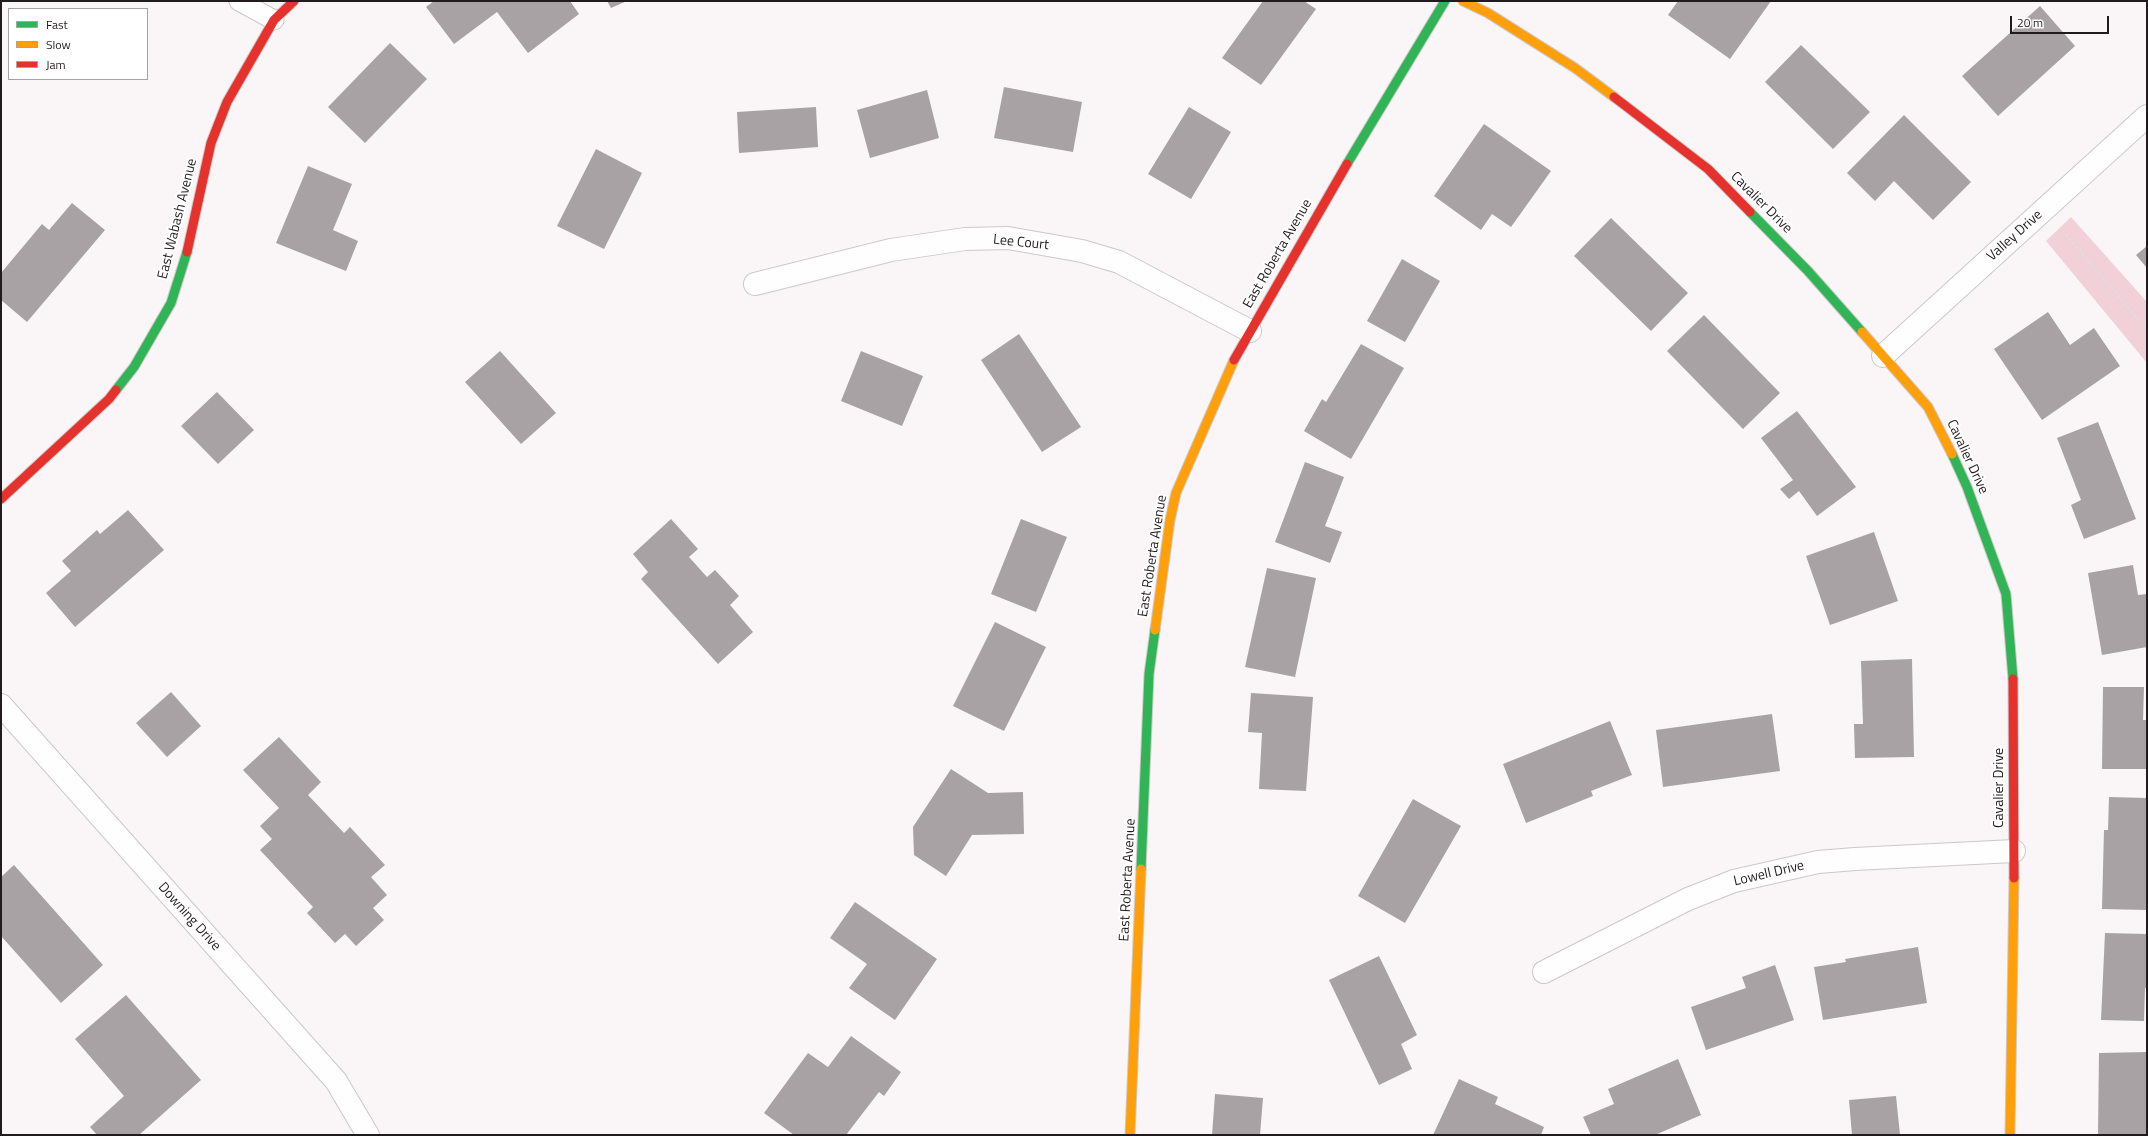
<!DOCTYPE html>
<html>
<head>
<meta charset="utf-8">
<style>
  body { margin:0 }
  #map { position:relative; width:2148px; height:1136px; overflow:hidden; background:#faf5f6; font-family:"Titillium Web",sans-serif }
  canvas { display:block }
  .frame { position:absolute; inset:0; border:2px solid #221b1d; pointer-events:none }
  .legend { position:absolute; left:8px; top:8px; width:140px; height:72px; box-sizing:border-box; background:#fff; border:1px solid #a7a4a5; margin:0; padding:5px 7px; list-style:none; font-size:12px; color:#221b1d }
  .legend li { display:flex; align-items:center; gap:8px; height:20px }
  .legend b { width:20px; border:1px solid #a7a4a5 }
  .scale { position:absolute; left:2010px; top:16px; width:99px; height:18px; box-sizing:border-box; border:2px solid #221b1d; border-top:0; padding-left:5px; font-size:12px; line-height:14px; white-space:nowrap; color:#221b1d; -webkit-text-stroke:3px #fff; paint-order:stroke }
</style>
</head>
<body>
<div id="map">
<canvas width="2148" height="1136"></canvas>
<div class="frame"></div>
<ul class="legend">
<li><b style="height:5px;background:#30b455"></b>Fast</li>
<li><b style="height:5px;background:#ff9f0a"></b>Slow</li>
<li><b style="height:5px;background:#e5322d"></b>Jam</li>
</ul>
<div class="scale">20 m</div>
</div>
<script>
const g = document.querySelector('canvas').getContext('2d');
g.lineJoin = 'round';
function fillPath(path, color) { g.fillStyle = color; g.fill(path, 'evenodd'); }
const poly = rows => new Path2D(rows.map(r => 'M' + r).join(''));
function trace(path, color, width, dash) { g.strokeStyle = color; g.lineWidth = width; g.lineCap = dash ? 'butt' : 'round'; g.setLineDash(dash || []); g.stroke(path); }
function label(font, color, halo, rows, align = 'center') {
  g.font = font + ' "Titillium Web",sans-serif'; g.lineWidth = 4; g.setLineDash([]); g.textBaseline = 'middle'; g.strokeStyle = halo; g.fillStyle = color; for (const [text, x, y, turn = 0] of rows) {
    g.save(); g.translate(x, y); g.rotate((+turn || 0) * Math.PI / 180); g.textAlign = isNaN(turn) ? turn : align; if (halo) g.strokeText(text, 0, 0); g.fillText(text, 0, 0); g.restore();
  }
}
fillPath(poly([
  [2071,217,2147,302,2147,363,2046,241]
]), '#f1d0d8');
fillPath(poly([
  [434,1,570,1,579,14,528,53,497,12,454,44,426,7],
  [607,1,627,1,611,8],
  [1263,1,1304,1,1316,9,1261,85,1222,58],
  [1678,1,1771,1,1730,59,1668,15],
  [2040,6,2075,46,1998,116,1962,76],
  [390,43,427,79,365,143,328,107],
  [1801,45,1870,112,1833,149,1765,82],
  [1004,87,1082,102,1073,152,994,138],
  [927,90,939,138,870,158,857,110],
  [816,107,818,147,739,153,737,112],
  [1189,107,1231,132,1191,199,1148,174],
  [1904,115,1971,182,1933,220,1894,181,1875,201,1847,173],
  [1484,124,1551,171,1511,227,1492,214,1481,230,1434,196],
  [596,149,642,173,604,249,557,226],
  [308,166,352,184,333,230,358,241,346,271,276,243],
  [72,203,105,230,27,322,1,300,1,273,42,224,49,230],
  [1611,218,1688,293,1651,331,1574,256],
  [2147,246,2147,268,2136,255],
  [1402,259,1440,281,1405,342,1367,321],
  [2048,312,2070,345,2094,328,2120,366,2042,420,1994,349],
  [1704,315,1780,393,1743,429,1667,351],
  [1019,334,1081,427,1042,452,981,360],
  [1361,344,1404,368,1351,459,1304,431,1322,399,1326,402],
  [500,351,556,413,521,444,465,382],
  [861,351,923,376,902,426,841,401],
  [217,392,254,430,218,464,181,426],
  [1797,411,1856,487,1817,516,1799,491,1789,499,1780,489,1793,480,1761,438],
  [2098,422,2136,519,2084,539,2071,505,2081,500,2057,438],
  [1305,462,1344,477,1325,526,1342,532,1330,563,1275,542],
  [128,510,164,550,75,627,46,593,71,571,62,561,97,530,100,534],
  [671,519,698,549,689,557,707,577,715,570,739,596,730,605,753,632,718,664,641,579,648,572,633,554],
  [1021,519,1067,537,1036,612,991,594],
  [1874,532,1898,601,1830,625,1806,556],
  [2133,565,2138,595,2147,594,2147,647,2102,655,2088,573],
  [1267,568,1316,578,1295,677,1245,667],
  [995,622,1046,647,1004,731,953,706],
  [1912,659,1914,757,1855,758,1854,724,1863,724,1861,661],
  [2103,687,2144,687,2143,720,2147,720,2147,769,2102,769],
  [171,692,201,726,167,757,136,723],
  [1251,693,1313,697,1306,791,1259,789,1262,733,1248,732],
  [1772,714,1780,771,1663,787,1656,730],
  [1610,721,1632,775,1591,791,1593,796,1526,823,1503,764],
  [279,737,321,782,308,795,344,833,350,827,385,865,371,877,387,895,373,908,384,920,356,946,345,934,335,943,307,913,313,907,260,850,272,839,260,826,279,808,243,770],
  [951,769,988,793,1023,792,1024,834,972,835,946,876,914,855,913,827],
  [2109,797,2147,798,2147,910,2102,909,2104,830,2108,830],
  [1413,799,1461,826,1405,923,1358,896],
  [14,865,103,965,61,1003,1,936,1,877],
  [855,902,937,959,895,1020,849,988,867,964,830,938],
  [2105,933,2147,934,2147,988,2145,988,2144,1021,2101,1020],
  [1918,947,1927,1003,1823,1020,1814,967,1846,962,1845,959],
  [1379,956,1417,1035,1401,1044,1412,1069,1379,1085,1329,980],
  [1775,965,1794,1020,1706,1050,1691,1007,1746,988,1742,977],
  [126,995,201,1080,139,1135,97,1135,90,1127,124,1096,75,1039],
  [851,1036,901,1072,884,1096,879,1092,846,1135,794,1135,764,1113,808,1053,828,1067],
  [2147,1052,2147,1135,2098,1135,2099,1053],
  [1678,1059,1701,1115,1655,1135,1591,1135,1583,1117,1614,1104,1608,1089],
  [1459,1079,1498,1097,1495,1104,1544,1127,1541,1135,1433,1135],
  [1215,1094,1263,1098,1260,1135,1212,1135],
  [1896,1096,1900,1135,1852,1135,1849,1100]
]), '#a8a2a4');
const lane = poly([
  [239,1,274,20]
]);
const street = poly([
  [755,284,891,250,965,239,1008,238,1082,251,1119,262,1250,331],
  [1883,356,2147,116],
  [1,705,336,1081,368,1135],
  [1544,972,1688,899,1734,881,1818,862,1855,859,2014,851]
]);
const fast = poly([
  [1347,164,1445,1],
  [1750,212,1808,271,1862,332],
  [116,390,134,367,171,303,187,252],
  [1952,454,1967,487,2006,594,2013,679],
  [1141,869,1149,674,1155,630]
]);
const slow = poly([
  [1463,1,1488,13,1575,68,1614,97],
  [1862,332,1928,407,1952,454],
  [1155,630,1170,520,1176,493,1234,360],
  [1130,1135,1141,869],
  [2010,1135,2014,878]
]);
const jam = poly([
  [1614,97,1708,169,1750,212],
  [187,252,211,143,227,102,274,20,294,1],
  [1234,360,1347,164],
  [1,499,109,399,116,390],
  [2013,679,2014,878]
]);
trace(lane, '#cdc8c9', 21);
trace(street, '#cdc8c9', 24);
trace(fast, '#cdc8c9', 11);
trace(slow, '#cdc8c9', 11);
trace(jam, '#cdc8c9', 11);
trace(poly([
  [2063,231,2147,330]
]), '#e0dedf', 2.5, [2, 3]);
trace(lane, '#fefefe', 19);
trace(street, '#fefefe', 22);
trace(fast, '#30b455', 9);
trace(slow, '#ff9f0a', 9);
trace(jam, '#e5322d', 9);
label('14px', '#221b1d', '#fff', [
  ["Cavalier Drive",1761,203,45],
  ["East Wabash Avenue",178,219,-76],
  ["Valley Drive",2015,236,-42],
  ["Lee Court",1021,243,6],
  ["East Roberta Avenue",1278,254,-60],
  ["Cavalier Drive",1967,457,65],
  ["East Roberta Avenue",1153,556,-81],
  ["Cavalier Drive",2000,788,-90],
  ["Lowell Drive",1769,874,-13],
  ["East Roberta Avenue",1128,880,-87],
  ["Downing Drive",189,917,48]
]);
</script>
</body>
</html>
